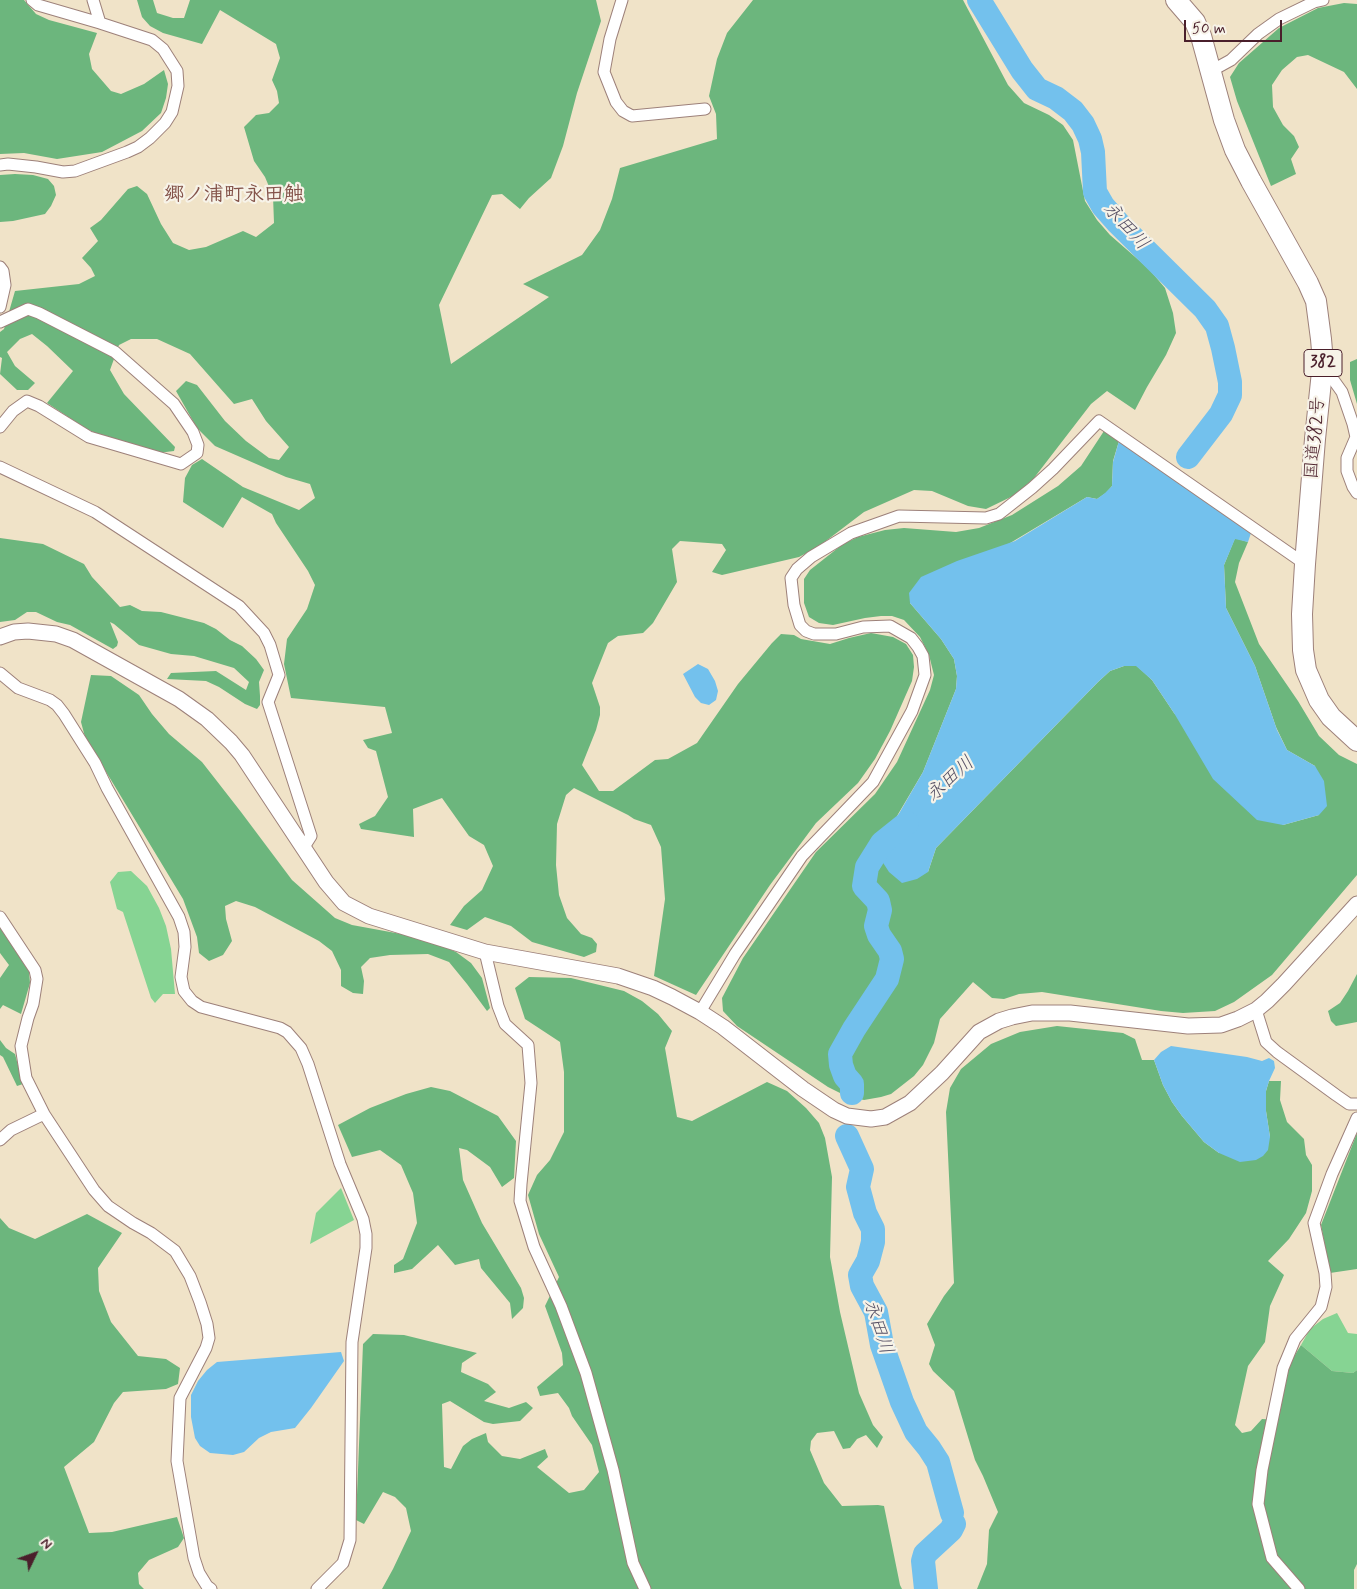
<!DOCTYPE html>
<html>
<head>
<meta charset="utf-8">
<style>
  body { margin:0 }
  #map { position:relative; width:1357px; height:1589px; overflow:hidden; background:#f0e3c8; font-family:Mynerve,sans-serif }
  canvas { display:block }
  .north { position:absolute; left:10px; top:1529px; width:50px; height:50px; -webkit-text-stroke:4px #f7f3e8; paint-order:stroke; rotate:48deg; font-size:14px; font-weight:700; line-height:20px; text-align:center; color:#4a1f2b }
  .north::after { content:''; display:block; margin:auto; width:18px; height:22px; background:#4a1f2b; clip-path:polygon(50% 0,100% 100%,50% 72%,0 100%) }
  .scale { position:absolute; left:1184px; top:20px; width:98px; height:22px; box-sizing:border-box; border:2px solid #4a1f2b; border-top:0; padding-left:6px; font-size:15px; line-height:18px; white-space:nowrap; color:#4a1f2b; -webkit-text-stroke:4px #f7f3e8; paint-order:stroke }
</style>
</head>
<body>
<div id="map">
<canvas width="1357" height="1589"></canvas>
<div class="north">N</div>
<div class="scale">50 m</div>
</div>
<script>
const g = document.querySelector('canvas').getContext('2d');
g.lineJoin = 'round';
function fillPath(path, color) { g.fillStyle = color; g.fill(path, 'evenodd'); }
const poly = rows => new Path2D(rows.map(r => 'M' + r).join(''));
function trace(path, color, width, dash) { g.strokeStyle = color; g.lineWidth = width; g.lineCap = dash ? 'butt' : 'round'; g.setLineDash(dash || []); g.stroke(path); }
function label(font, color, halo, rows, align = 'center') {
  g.font = font + ' Mynerve,"Klee One",sans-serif'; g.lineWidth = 4.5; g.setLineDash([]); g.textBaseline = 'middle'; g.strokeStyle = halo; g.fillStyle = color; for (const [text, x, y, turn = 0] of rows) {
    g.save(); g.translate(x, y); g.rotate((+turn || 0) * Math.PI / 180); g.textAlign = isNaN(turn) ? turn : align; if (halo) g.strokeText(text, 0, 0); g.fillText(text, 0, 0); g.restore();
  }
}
fillPath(poly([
  [131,871,147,886,159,908,166,926,171,949,175,994,163,994,155,1003,151,998,123,912,117,909,110,882,118,872],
  [341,1188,354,1220,310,1244,316,1213],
  [1337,1313,1348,1333,1357,1334,1357,1370,1353,1373,1332,1371,1301,1345,1310,1329,1323,1319]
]), '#86d493');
fillPath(poly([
  [0,0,24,0,36,14,49,20,97,33,89,54,92,69,111,91,121,94,144,84,164,70,168,84,166,98,161,113,142,131,102,152,57,159,24,153,0,154],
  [137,0,153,0,157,13,173,18,184,18,190,0,596,0,601,21,577,93,563,146,551,178,529,198,520,209,502,194,492,195,439,305,451,364,549,297,523,284,582,255,600,230,612,199,620,168,717,139,716,114,709,96,717,59,727,33,753,0,963,0,1008,85,1024,103,1049,115,1063,125,1073,140,1085,201,1097,220,1110,235,1149,269,1165,288,1173,313,1176,333,1166,355,1147,387,1135,410,1107,391,1091,404,1034,478,1017,494,986,509,968,506,932,491,914,490,864,512,818,547,799,557,722,575,712,572,726,550,722,544,680,541,672,549,677,582,653,623,643,633,618,636,608,643,592,683,600,707,600,715,596,730,582,765,599,791,613,791,655,760,668,759,697,743,738,684,772,643,781,634,794,635,801,639,830,644,849,638,871,633,893,637,906,644,913,655,914,667,912,681,890,731,875,759,858,783,816,823,770,885,696,995,654,976,665,899,661,847,651,825,634,819,628,815,574,788,566,795,557,824,556,865,559,895,567,918,581,934,592,938,597,944,596,952,584,957,532,942,511,926,485,917,467,930,450,925,464,906,482,890,493,866,484,845,469,836,442,798,413,809,414,837,361,829,359,824,375,816,388,797,376,751,368,748,363,740,392,733,385,707,291,698,284,664,287,639,307,609,315,585,308,571,276,523,272,514,242,497,223,528,183,502,185,478,192,465,202,459,243,487,299,510,315,498,310,484,286,477,215,446,197,428,176,391,186,381,197,385,225,421,246,441,269,458,279,460,289,447,266,421,252,399,234,404,190,354,157,339,131,339,119,345,110,370,124,394,175,447,174,451,158,453,106,438,85,428,47,403,73,371,47,346,32,334,20,339,7,352,15,366,35,383,28,390,17,390,0,374,2,358,0,357,0,332,4,329,15,291,79,284,95,276,91,268,82,258,98,241,90,228,101,220,128,189,137,186,147,194,161,224,173,243,189,250,206,247,243,231,256,237,274,223,273,196,265,177,254,161,244,127,256,115,269,113,279,103,277,91,272,80,280,58,276,44,220,10,202,44,163,33,150,26,142,17],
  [1344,3,1357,4,1357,89,1344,72,1308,55,1297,57,1282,70,1272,85,1273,107,1283,125,1294,136,1299,147,1291,159,1296,174,1271,186,1237,101,1230,77,1239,63,1279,28,1318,8],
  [15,174,33,175,48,179,54,186,56,195,51,206,45,214,13,221,0,222,0,175],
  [1357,359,1357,404,1350,380,1350,362],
  [1104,431,1119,441,1113,461,1112,486,1106,493,1097,499,1087,497,910,603,941,639,954,659,957,676,956,689,923,772,897,816,928,872,936,848,1098,682,1110,671,1124,666,1136,665,1152,680,1174,713,1283,825,1319,815,1315,766,1287,750,1276,727,1255,666,1226,608,1224,565,1235,538,1248,542,1239,563,1235,582,1259,644,1298,701,1319,736,1339,755,1357,764,1357,875,1272,975,1234,1002,1215,1011,1183,1013,1161,1011,1042,992,1019,994,1004,999,992,998,973,982,940,1019,934,1043,923,1065,914,1076,891,1094,881,1097,864,1100,846,1096,828,1087,737,1026,723,1011,722,998,743,958,816,852,875,794,897,762,930,690,934,675,929,655,920,637,904,620,892,616,881,616,865,618,833,625,819,623,809,617,804,603,804,579,810,570,843,544,858,537,885,530,904,528,956,532,979,528,1012,515,1058,486,1081,466],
  [0,538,43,544,84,564,92,577,120,607,130,605,142,611,161,612,204,623,216,629,230,640,242,646,256,659,264,670,259,682,260,696,260,705,257,709,245,704,219,687,206,681,167,679,171,673,216,671,246,690,249,682,234,668,194,656,171,654,139,645,114,624,110,622,118,642,117,646,113,649,70,625,57,622,36,612,27,612,15,620,0,622],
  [91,675,111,676,139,695,152,714,169,734,202,762,241,812,292,880,335,918,352,925,412,936,434,942,456,952,471,963,482,978,490,1008,487,1011,467,984,449,962,428,954,390,955,370,958,361,967,364,981,363,994,353,993,341,986,341,970,332,951,319,941,255,907,236,901,225,906,226,919,232,941,223,955,209,961,199,953,197,937,183,899,85,737,81,722],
  [0,926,29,971,30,983,21,1014,3,1005,0,1009,0,978,9,965,0,953],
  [1357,974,1357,1022,1336,1026,1331,1021,1328,1011,1340,1003,1348,991],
  [529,977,571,978,624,991,642,1001,658,1014,672,1031,665,1048,677,1117,692,1121,767,1082,787,1091,806,1108,819,1123,825,1138,832,1177,830,1257,840,1312,859,1393,873,1425,883,1437,877,1448,866,1435,857,1439,850,1448,843,1449,834,1431,817,1433,811,1441,810,1450,824,1483,842,1506,878,1505,884,1506,900,1585,902,1589,382,1589,393,1569,411,1531,406,1508,395,1497,383,1492,364,1524,356,1520,363,1344,373,1334,404,1335,477,1353,462,1363,461,1372,488,1384,496,1392,484,1401,509,1408,526,1402,533,1408,520,1421,493,1424,484,1422,450,1401,442,1404,444,1467,451,1469,463,1446,472,1439,486,1433,488,1442,502,1456,520,1459,545,1449,548,1457,537,1467,569,1493,584,1490,599,1472,592,1445,572,1416,569,1408,558,1393,540,1396,537,1387,563,1365,562,1353,545,1306,559,1277,539,1234,528,1195,537,1175,550,1160,564,1132,564,1072,560,1042,525,1019,515,988],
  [1057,1026,1123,1033,1135,1039,1142,1060,1154,1060,1163,1085,1172,1102,1182,1116,1204,1142,1219,1153,1270,1137,1266,1111,1266,1091,1269,1081,1281,1081,1280,1100,1287,1122,1304,1139,1306,1155,1312,1165,1312,1191,1306,1213,1289,1239,1268,1261,1284,1275,1270,1306,1265,1342,1248,1366,1235,1425,1242,1433,1251,1431,1262,1419,1278,1420,1290,1363,1301,1345,1332,1371,1353,1373,1357,1370,1357,1564,1354,1570,1354,1589,977,1589,987,1564,989,1530,998,1512,983,1476,975,1460,954,1391,933,1371,929,1364,935,1345,927,1324,944,1296,954,1283,946,1112,950,1088,961,1069,991,1044,1020,1032],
  [0,1040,6,1048,15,1054,23,1084,17,1086,3,1057,0,1055],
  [431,1087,450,1091,498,1116,516,1141,514,1178,502,1187,490,1167,467,1150,459,1148,463,1180,482,1223,521,1288,524,1298,523,1308,512,1319,510,1303,481,1268,479,1259,455,1265,438,1245,412,1269,394,1273,394,1265,403,1259,417,1223,413,1193,401,1165,380,1150,352,1157,338,1125,370,1108,406,1094],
  [1357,1133,1357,1269,1330,1273,1321,1225],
  [87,1214,122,1233,98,1268,99,1291,111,1322,138,1356,166,1359,180,1368,178,1384,166,1389,123,1392,114,1403,94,1442,64,1467,89,1533,112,1532,177,1517,184,1538,178,1547,149,1560,138,1573,139,1584,144,1589,0,1589,0,1218,9,1228,35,1239]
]), '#6cb67d');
fillPath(poly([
  [1119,441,1251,533,1248,542,1235,539,1224,565,1226,608,1255,666,1277,730,1287,750,1315,766,1324,781,1327,806,1319,815,1283,825,1257,820,1213,779,1174,713,1152,680,1136,666,1124,666,1110,671,1098,682,936,848,928,872,917,879,902,883,889,872,880,858,882,843,923,772,956,689,957,676,954,659,941,639,910,603,909,593,921,577,957,561,1015,541,1087,497,1097,499,1105,493,1112,486,1113,462],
  [698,664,708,669,715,681,718,691,716,700,709,705,701,703,695,697,683,674],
  [1171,1046,1247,1057,1262,1061,1269,1058,1274,1061,1275,1068,1269,1081,1266,1091,1266,1111,1270,1137,1268,1150,1263,1156,1256,1160,1240,1162,1219,1153,1204,1142,1182,1116,1172,1102,1163,1085,1154,1060,1161,1052],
  [341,1352,344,1361,311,1408,295,1428,271,1432,259,1438,244,1452,233,1455,210,1453,200,1446,195,1438,191,1417,191,1395,198,1381,207,1370,217,1362]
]), '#73c1ed');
trace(poly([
  [979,0,1022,70,1037,89,1056,98,1073,111,1083,124,1090,139,1093,152,1095,192,1103,206,1118,223,1205,309,1217,326,1223,348,1230,382,1230,395,1221,414,1188,457],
  [852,1093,852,1084,845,1076,841,1065,840,1054,854,1029,887,979,892,959,890,951,879,935,876,926,880,910,878,901,864,886,867,867,882,843,907,823],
  [847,1136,862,1169,858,1187,865,1213,873,1229,873,1242,868,1261,860,1275,862,1286,876,1312,882,1345,902,1402,916,1432,929,1448,938,1462,952,1513],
  [926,1589,923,1561,925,1554,951,1530,954,1524]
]), '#73c1ed', 24);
const street = poly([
  [93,0,100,23],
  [622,0,610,39,604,72,616,102,623,111,632,116,705,109],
  [1211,71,1231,60,1258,34,1279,19,1314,2,1323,0],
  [0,165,8,164,36,167,63,172,75,171,127,152,138,147,150,138,165,123,172,112,178,86,177,71,163,49,152,40,100,23,38,5,32,0],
  [0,267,3,271,5,285,0,307],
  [0,322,28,309,39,313,115,352,174,404,193,432,198,445,197,453,181,464,89,437,39,406,27,401,13,411,0,427],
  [1322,371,1332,378,1342,392,1353,424,1356,437,1347,458,1347,471,1353,487,1357,493],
  [0,467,95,512,239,606,264,633,270,645,279,675,268,702,311,836,304,847],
  [0,673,18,688,50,700,57,705,64,714,95,763,107,788,179,917,184,932,185,947,181,977,184,991,192,1001,201,1007,280,1028,287,1032,301,1048,308,1064,340,1164,363,1219,366,1234,366,1248,352,1342,350,1540,343,1563,317,1589],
  [0,917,35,970,37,979,33,1004,28,1018,21,1046,26,1078,44,1114,94,1190,108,1206,133,1223,151,1233,175,1251,190,1276,200,1302,207,1324,209,1338,206,1348,180,1398,177,1461,194,1558,199,1573,207,1586,211,1589],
  [485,952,498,1006,505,1024,528,1045,531,1083,521,1184,520,1201,534,1247,561,1306,586,1373,613,1470,633,1563,645,1589],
  [1256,1010,1266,1042,1277,1052,1336,1095,1349,1104,1357,1104],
  [700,1012,735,954,802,856,873,782,912,711,925,675,923,656,918,647,911,638,890,626,863,627,836,634,814,634,806,631,800,625,794,605,791,578,797,569,811,557,851,533,899,516,986,518,999,514,1032,488,1053,469,1099,421,1305,564],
  [0,1140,11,1130,44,1114],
  [1299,1589,1272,1558,1258,1504,1262,1470,1283,1368,1295,1339,1321,1307,1326,1287,1325,1273,1314,1223,1332,1174,1357,1118]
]);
const secondary = poly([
  [0,637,14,632,28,631,56,634,73,640,179,699,207,719,231,742,242,755,326,882,344,903,369,916,485,952,618,976,653,988,672,997,700,1012,723,1027,803,1089,834,1110,847,1116,871,1119,885,1117,910,1103,942,1073,979,1032,999,1021,1012,1017,1032,1013,1070,1013,1188,1026,1221,1025,1238,1019,1256,1010,1267,1001,1284,984,1357,904]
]);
const highway = poly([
  [1176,0,1195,22,1201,36,1224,120,1235,150,1251,181,1308,283,1316,301,1321,339,1323,362,1315,439,1305,564,1302,614,1303,650,1306,670,1319,700,1331,717,1357,741]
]);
trace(street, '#9d817a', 13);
trace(secondary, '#9d817a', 17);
trace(highway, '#9d817a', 22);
trace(street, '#fff', 11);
trace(secondary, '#fff', 15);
trace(highway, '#fff', 20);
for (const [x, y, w] of [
  [1323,363,38]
]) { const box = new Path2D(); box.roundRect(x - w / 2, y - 13.5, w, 27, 4); g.fillStyle = '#f7f3e8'; g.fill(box); trace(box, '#4a1f2b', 1); }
label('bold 16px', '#4a1f2b', null, [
  ["382",1323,363]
]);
label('18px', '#4a1f2b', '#f7f3e8', [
  ["国道382号",1316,438,-85]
]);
label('italic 19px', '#565065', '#f7f3e8', [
  ["永田川",1125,227,47],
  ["永田川",951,780,-42],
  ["永田川",877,1327,72]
]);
label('bold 20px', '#84534a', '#f7f3e8', [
  ["郷ノ浦町永田触",234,196]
]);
</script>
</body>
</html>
